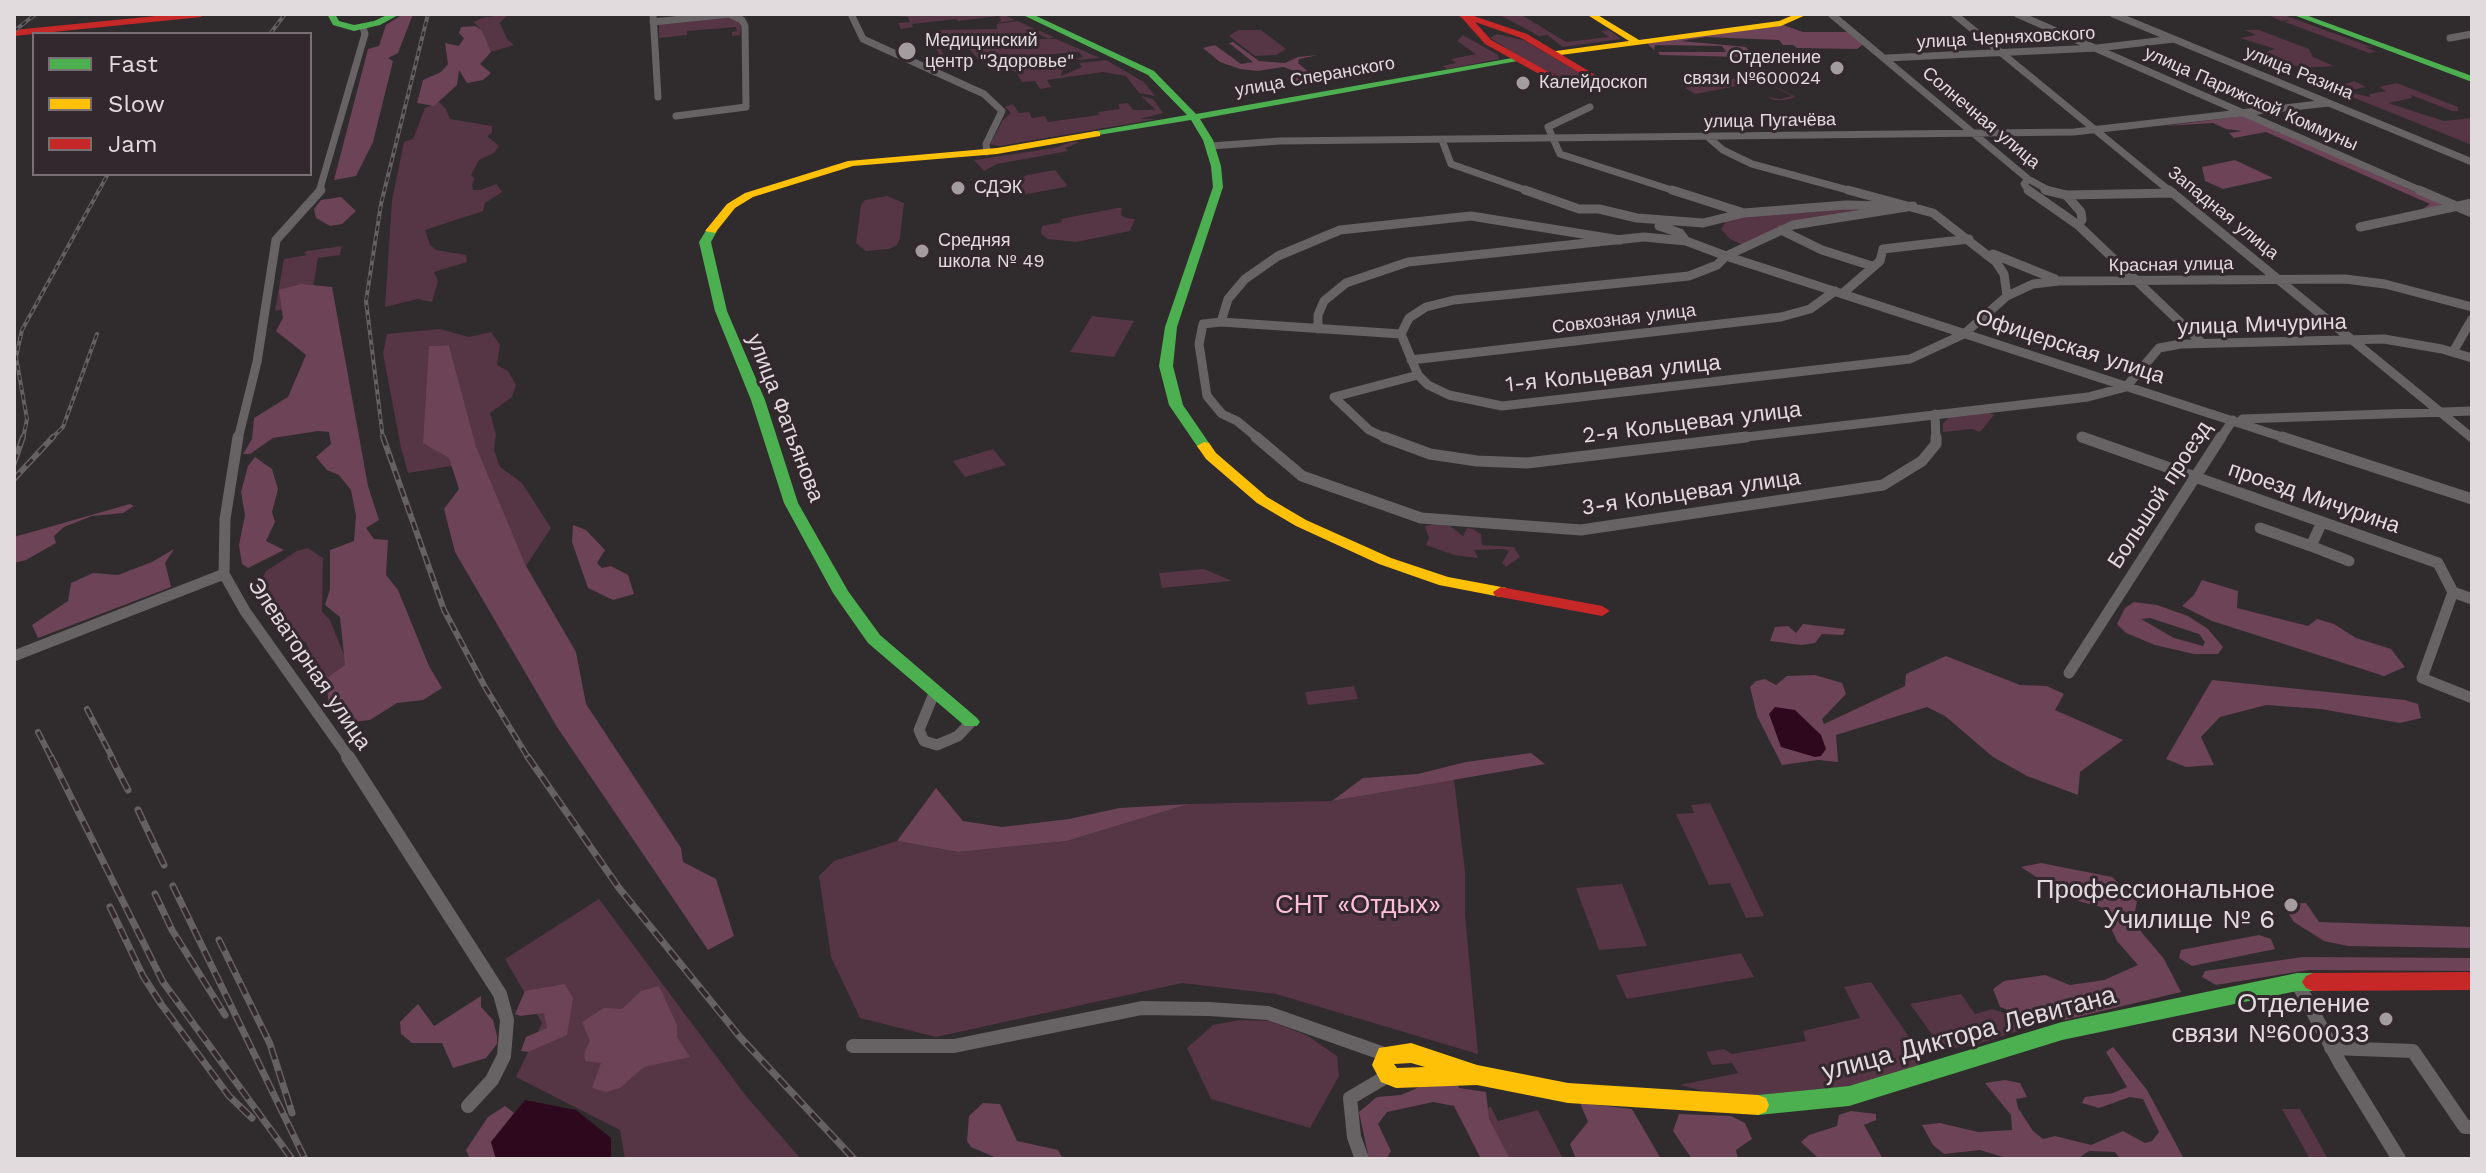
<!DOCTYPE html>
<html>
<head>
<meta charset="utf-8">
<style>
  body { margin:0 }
  #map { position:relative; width:2486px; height:1173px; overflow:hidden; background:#302b2d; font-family:"Work Sans",sans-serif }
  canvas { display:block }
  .frame { position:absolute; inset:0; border:16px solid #e2dbde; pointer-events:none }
  .legend { position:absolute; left:32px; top:32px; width:280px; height:144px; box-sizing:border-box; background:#33282d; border:2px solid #797074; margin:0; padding:10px 14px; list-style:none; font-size:24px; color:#e2dbde }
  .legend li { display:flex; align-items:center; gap:16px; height:40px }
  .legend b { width:40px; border:2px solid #797074 }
</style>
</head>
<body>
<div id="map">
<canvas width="2486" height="1173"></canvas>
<div class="frame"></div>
<ul class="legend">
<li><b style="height:10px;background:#4caf50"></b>Fast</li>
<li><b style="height:10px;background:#ffc107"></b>Slow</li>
<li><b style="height:10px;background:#c62828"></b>Jam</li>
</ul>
</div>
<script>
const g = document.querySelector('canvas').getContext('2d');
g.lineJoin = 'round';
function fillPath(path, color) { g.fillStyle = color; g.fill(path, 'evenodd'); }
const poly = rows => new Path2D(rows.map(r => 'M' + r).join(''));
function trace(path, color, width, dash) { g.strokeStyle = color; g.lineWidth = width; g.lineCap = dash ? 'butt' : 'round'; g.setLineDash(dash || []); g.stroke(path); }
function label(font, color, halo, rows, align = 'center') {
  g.font = font + ' "Work Sans",sans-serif'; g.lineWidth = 6; g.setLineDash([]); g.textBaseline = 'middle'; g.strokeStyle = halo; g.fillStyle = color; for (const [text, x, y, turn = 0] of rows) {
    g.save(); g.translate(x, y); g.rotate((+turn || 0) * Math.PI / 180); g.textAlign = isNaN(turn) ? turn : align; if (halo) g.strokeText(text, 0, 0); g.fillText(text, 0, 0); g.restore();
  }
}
fillPath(poly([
  [508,14,500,23,507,39,514,45,491,52,482,30,473,22,482,18],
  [1002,14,1015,20,997,23,1001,21,999,16,958,21,956,19,912,24,913,27,901,29,898,23,910,22,908,17,892,15],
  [1498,14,1520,14,1566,42,1609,37,1601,31,1609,30,1621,39,1563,47,1547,35,1539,36],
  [2266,14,2281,14,2374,48,2365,47,2376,52,2369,53,2285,22,2290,20,2281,21],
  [728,16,741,22,740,35,732,36,732,32,737,31,736,27,687,31,687,35,659,38,659,23],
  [1017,21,1054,37,1048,39,1039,34,950,41,951,45,940,47,947,63,929,63,939,55,934,41,939,41,939,30,997,29,997,24],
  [1238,30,1261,30,1286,49,1276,55,1255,56,1229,36],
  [2245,30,2259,30,2309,49,2313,57,2334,66,2301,68,2269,56,2272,54,2266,52,2275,49,2240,38,2256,35],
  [1497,34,1523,40,1592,80,1587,82,1568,81,1525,60,1490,38],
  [1463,35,1498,55,1499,59,1447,69,1442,66,1456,63,1451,59,1476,54,1457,41],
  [1042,39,1056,39,1100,58,1079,60,1077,59,1083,57,1079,52,979,60,969,49,1039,47,1035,40],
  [1106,60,1144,82,1155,96,1139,93,1126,76,1103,72,1047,80,1051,87,1040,89,1035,81,1022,82,1016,72,1010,70,1067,64,1069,68,1062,71,1061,76,1082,67,1079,63],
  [1703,78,1775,80,1778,84,1774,86,1796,97,1785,100,1774,100,1768,97,1780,99,1792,96,1763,81,1695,94,1685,88,1696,85,1690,81],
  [2354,81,2366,87,2351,90,2357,94,2370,97,2370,94,2386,91,2379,87,2397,83,2458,107,2458,111,2452,111,2411,95,2412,98,2388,103,2444,121,2472,118,2472,145,2332,89],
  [1141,96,1153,99,1163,113,1140,119,1157,119,999,146,990,144,1003,120,1011,113,1005,107,1013,104,1019,113,1029,112,1032,118,1045,116,1048,122,1099,115,1098,112,1120,109,1118,104,1128,103,1133,110,1156,110],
  [439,102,446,109,450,119,492,126,492,133,487,136,499,146,494,153,479,160,471,175,475,179,472,184,473,190,481,190,496,184,502,192,485,203,483,211,425,230,430,245,436,250,466,255,467,262,434,272,438,281,432,302,418,299,385,307,392,200,404,142,413,139,425,108],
  [1071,142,1080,142,1065,148,1068,151,997,164,984,171,974,160,1054,148],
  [1055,170,1067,185,1065,187,1022,195,1011,184,1027,175],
  [887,196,904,203,900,238,897,245,889,249,866,251,856,243,861,205,865,200],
  [1852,207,1860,215,1822,219,1748,243,1741,244,1730,239,1721,229,1727,220,1746,214,1806,213],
  [1117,208,1122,208,1121,215,1126,218,1135,219,1130,231,1076,242,1048,239,1041,234,1042,226,1062,222,1061,219],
  [342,246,340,255,318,258,310,305,275,311,284,259,307,255,304,253,307,251],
  [1092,316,1134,321,1114,357,1070,352],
  [440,329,469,337,491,332,500,345,497,365,508,371,516,385,512,397,490,413,496,434,494,450,500,467,522,483,551,528,526,566,476,446,449,345,429,346,452,466,408,473,401,448,383,353,387,334],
  [1987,412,1994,415,1980,432,1972,429,1943,432,1943,423,1950,417],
  [993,449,1006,465,965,477,953,461],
  [1436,524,1450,526,1463,536,1467,528,1473,529,1481,534,1482,545,1514,547,1520,557,1506,567,1502,563,1509,551,1502,549,1474,550,1478,558,1454,555,1426,545,1429,538,1425,526],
  [308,548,323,558,322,612,330,620,350,670,327,678,311,667,307,643,294,637,270,608,263,577,266,571,297,551],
  [1204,569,1232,581,1162,588,1159,573],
  [1354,686,1358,699,1308,705,1305,692],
  [1454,779,1465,871,1465,915,1478,1054,1276,994,1182,983,936,1037,860,1018,831,957,819,876,834,861,897,841,958,852,1067,841,1189,804,1332,801],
  [1710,803,1764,916,1746,918,1730,883,1709,885,1676,814,1694,813,1691,805],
  [1622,884,1647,946,1599,950,1576,888],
  [599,899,746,1096,801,1159,625,1159,620,1130,516,1077,542,1023,505,959],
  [1741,953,1754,977,1627,999,1616,975],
  [1871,982,1923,1057,1916,1069,1849,1086,1731,1098,1680,1085,1738,1073,1732,1063,1712,1065,1706,1052,1724,1049,1732,1054,1806,1041,1803,1031,1860,1018,1844,987],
  [1961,994,1975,1014,1992,1009,2040,1024,1981,1043,1948,1049,1941,1047,1910,1004],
  [1239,1020,1270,1021,1308,1036,1337,1056,1339,1076,1310,1128,1211,1099,1187,1048,1213,1025],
  [1491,1107,1498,1121,1538,1110,1563,1159,1489,1159,1467,1113],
  [2282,1109,2300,1109,2328,1159,2310,1159]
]), '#563544');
fillPath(poly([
  [413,14,398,53,388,58,393,61,373,142,356,176,334,180,368,49,379,46,386,25,400,16],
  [1783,25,1803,32,1850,32,1865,43,1857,49,1797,48,1793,45,1783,45,1779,40,1706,37,1681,41,1746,47,1750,53,1742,57,1660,55,1658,52,1726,52,1722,46,1655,45,1654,50,1646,42],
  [475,26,482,30,491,52,480,64,491,73,483,80,467,83,459,70,457,85,434,106,417,103,423,80,441,72,448,64,445,43,459,46,464,38,459,33,461,27],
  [1233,42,1259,61,1285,63,1298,57,1318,55,1299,59,1298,63,1310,73,1311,79,1294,81,1301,73,1283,67,1258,71,1240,69,1220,62,1203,48,1215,45,1241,64,1253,62,1229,43],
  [2243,116,2251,118,2441,204,2437,209,2427,211,2423,209,2430,204,2266,132,2234,138,2229,133,2242,131,2226,129,2213,123,2165,126],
  [2235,160,2273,178,2223,189,2205,181,2202,167],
  [341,197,356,211,342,224,330,226,316,218,314,209,321,200],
  [301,284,332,287,368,486,379,520,366,528,374,539,388,540,386,575,398,590,429,666,442,688,423,700,397,703,370,720,342,723,328,701,327,678,345,665,340,617,325,605,330,589,330,550,354,541,356,516,351,490,339,475,327,470,316,457,331,444,329,432,318,431,273,438,250,454,243,454,252,439,254,418,288,397,306,355,276,331,283,318,279,290],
  [449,345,476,446,526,566,576,652,586,704,681,848,683,862,716,879,734,936,708,950,557,727,455,552,444,509,459,489,449,458,423,443,429,346],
  [255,457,272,469,278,489,272,512,275,522,266,541,284,550,248,568,242,564,239,545,245,515,241,492,248,466],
  [130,504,134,506,123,513,92,516,64,527,54,536,56,543,26,560,14,563,14,537],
  [573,525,586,530,605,550,597,563,602,568,611,566,628,575,634,594,613,600,588,588,572,542],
  [174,549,165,563,171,587,38,638,32,625,68,601,71,583,93,573,118,575,152,562],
  [2202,580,2238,591,2237,608,2308,626,2317,619,2334,624,2356,638,2391,649,2405,667,2384,676,2212,621,2182,606,2194,595],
  [2134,602,2157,605,2188,616,2208,629,2223,647,2218,654,2194,654,2155,645,2126,633,2117,624,2125,608],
  [2150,618,2199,634,2205,642,2203,646,2174,638,2141,619],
  [1803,624,1845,629,1843,635,1822,634,1815,643,1801,645,1770,641,1775,627,1788,626,1796,633],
  [1946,656,2020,685,2047,686,2064,694,2055,710,2123,740,2080,772,2078,795,2027,776,1993,757,1945,716,1927,707,1836,735,1838,762,1818,760,1782,765,1757,716,1750,687,1756,681,1765,679,1776,685,1787,676,1815,675,1842,683,1846,694,1822,719,1824,724,1905,686,1906,674],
  [2212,680,2405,700,2418,704,2421,718,2400,723,2321,709,2266,705,2220,717,2201,737,2214,765,2186,767,2166,759],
  [1531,753,1545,764,1332,801,1363,778,1418,774,1466,762],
  [936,788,963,821,1002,827,1069,819,1119,808,1189,804,1067,841,958,852,897,841],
  [2041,863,2112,877,2137,901,2133,922,2164,959,2181,992,2065,1020,2024,1016,2000,1007,1993,989,2004,981,2045,975,2070,985,2104,980,2138,965,2117,941,2101,907,2070,899,2021,867],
  [2306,903,2319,922,2472,927,2472,948,2348,946,2324,941,2294,922,2282,904],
  [2259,935,2271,939,2275,949,2192,966,2179,958,2181,950],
  [2303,957,2472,958,2472,971,2308,970,2216,985,2202,977,2205,971],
  [565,984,573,998,567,1035,528,1052,521,1051,526,1037,547,1028,544,1013,520,1016,515,1014,525,991],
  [659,986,677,1025,677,1037,690,1057,644,1067,620,1088,606,1092,592,1088,601,1063,585,1061,584,1054,590,1041,582,1022,604,1008,622,1009,641,991],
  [481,996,481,1007,493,1020,497,1036,497,1044,486,1058,453,1068,442,1043,412,1043,401,1034,400,1022,418,1004,434,1026],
  [2113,1047,2147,1090,2184,1159,2120,1159,2115,1152,2089,1151,2077,1159,2009,1159,1980,1150,1944,1154,1933,1145,1922,1125,1940,1123,1978,1132,2012,1130,2011,1115,1985,1083,2005,1080,2020,1083,2027,1097,2016,1099,2018,1108,2033,1131,2043,1139,2055,1136,2091,1145,2123,1131,2145,1143,2152,1141,2159,1132,2143,1099,2130,1097,2099,1108,2082,1103,2085,1097,2113,1093,2127,1087,2106,1052],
  [1440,1078,1456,1081,1459,1088,1486,1092,1489,1119,1510,1159,1481,1159,1454,1106,1433,1102,1387,1112,1378,1124,1391,1151,1386,1159,1369,1159,1359,1112,1377,1097,1401,1095],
  [983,1103,1000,1104,1017,1141,1058,1150,1063,1159,999,1159,971,1147,967,1141,969,1116],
  [1580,1103,1632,1109,1661,1159,1576,1159,1570,1144,1588,1122],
  [505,1106,514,1113,491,1142,496,1159,470,1159,466,1150,488,1117],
  [1851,1111,1876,1114,1876,1120,1864,1125,1883,1159,1819,1159,1801,1142,1809,1135,1837,1126,1839,1115],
  [1679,1114,1731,1116,1745,1123,1752,1139,1736,1150,1738,1159,1692,1159,1673,1131]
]), '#6d4357');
fillPath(poly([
  [1775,707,1795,710,1821,735,1826,749,1821,756,1815,757,1781,747,1769,714],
  [525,1100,576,1110,611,1138,611,1159,496,1159,491,1142]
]), '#2e091e');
trace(poly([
  [653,14,658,97],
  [851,14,863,39,984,94,1002,111,986,144,987,152],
  [1831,14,2028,179,2052,192],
  [1954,14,2171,192],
  [2017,14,2424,192],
  [2113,14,2472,162],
  [653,22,730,14],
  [2450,38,2472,34],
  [1886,58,2097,48,2174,39],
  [1590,107,1548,127,1560,154,1678,192],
  [676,116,746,107,745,26,742,20,729,14],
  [1709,138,1723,150,1752,164,1855,192],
  [1442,140,1451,164,1531,192],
  [1211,146,1280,141,2074,132,2328,103],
  [2028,179,2024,184,2030,192],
  [319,192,365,34,363,27]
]), '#676264', 7);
trace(poly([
  [1525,190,1579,209,1599,209,1637,218,1703,223,1744,213,1846,205,1888,206],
  [1672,190,1741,212],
  [1848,190,1933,213,1996,262,2004,274,2007,296],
  [2028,190,2078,225,2202,343],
  [2045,190,2066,195,2173,193],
  [2169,190,2472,438],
  [2419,190,2472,213],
  [2066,195,2081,212,2082,220,2078,225],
  [1913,206,1793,225,1726,256,1717,265,1689,276,1454,300,1426,307,1409,318,1401,334,1418,375,1428,385,1449,395,1502,406,1910,359,1964,334,2007,296,2033,284,2059,281,2345,279,2385,284,2472,307],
  [1659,226,1680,233,1686,241,1726,256,2288,439],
  [2360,227,2472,203],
  [1781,230,1822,250,1872,266],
  [1993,254,2055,279],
  [1842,294,1880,261,1883,249,1969,239],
  [1221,322,1228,299,1245,279,1278,256,1340,230,1471,216,1620,240],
  [1318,329,1318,315,1324,301,1346,283,1408,262,1644,237,1686,241],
  [2453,352,2472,319],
  [1411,360,1781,317,1810,309,1835,291],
  [1334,397,1369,430,1388,439],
  [1334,397,1418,375],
  [1935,414,1936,439],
  [2242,419,2472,411],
  [2081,437,2087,439],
  [238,439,257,362,276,240,321,190],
  [1259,439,1237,421,1222,414,1207,396,1199,344,1203,324,1221,322,1401,334],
  [1729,439,2088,397,2126,387,2159,348,2181,344,2384,339,2442,349,2472,358],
  [2220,439,2233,420]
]), '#676264', 9);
trace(poly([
  [238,437,225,519,224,574,245,611,350,759],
  [1256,437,1302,476,1421,518,1581,530,1883,485,1922,461,1936,444,1936,437],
  [1384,437,1430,454,1477,461,1527,463,1746,437],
  [2082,437,2438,563,2453,592,2472,599],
  [2282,437,2472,499],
  [2260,528,2311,546,2322,522],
  [2311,546,2349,561],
  [2453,592,2422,678,2472,698],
  [14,656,224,574],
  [2069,673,2221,437],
  [935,691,919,730,924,741,937,745,958,736,971,722]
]), '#676264', 11);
trace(poly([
  [348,757,500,994,507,1020,504,1056,492,1080,468,1106],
  [2297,982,2340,1063,2399,1159],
  [853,1046,954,1046,1142,1008,1209,1009,1268,1013,1387,1055],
  [2331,1048,2413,1051,2465,1127,2472,1127],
  [1362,1159,1354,1137,1350,1098,1389,1075]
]), '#676264', 14);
fillPath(poly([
  [327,14,335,14,339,21,354,25,374,21,389,14,400,14,380,25,354,31,333,25,327,14],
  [1021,14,1032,14,1154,71,1196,114,1518,57,1523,60,1200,119,1213,140,1221,166,1223,187,1177,327,1173,366,1183,405,1211,446,1204,450,1199,449,1169,405,1159,366,1165,327,1213,187,1211,166,1203,140,1191,120,1092,136,1092,132,1096,131,1187,115,1148,75,1021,14],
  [2291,14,2303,14,2472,76,2472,82,2291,14],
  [711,228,717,231,711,242,727,311,765,400,798,503,848,591,880,635,977,718,980,722,977,726,965,726,868,643,833,593,784,503,751,400,715,311,699,242,707,229,711,228],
  [2297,973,2313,973,2320,976,2324,982,2320,988,2313,991,2297,991,2062,1040,1849,1106,1758,1115,1750,1112,1747,1105,1750,1098,1758,1095,1849,1086,2062,1022,2297,973]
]), '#4caf50');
fillPath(poly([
  [1586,14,1596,14,1639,40,1779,21,1796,14,1808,14,1781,26,1553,56,1553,52,1556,51,1629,41,1586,14],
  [1096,131,1100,132,1100,136,997,154,853,166,753,197,735,208,715,233,705,231,727,204,745,193,848,161,997,148,1096,131],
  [1204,442,1209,443,1216,453,1267,497,1306,520,1391,558,1448,577,1507,588,1509,592,1501,597,1439,585,1379,564,1296,526,1257,503,1206,459,1197,446,1204,442],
  [1411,1043,1477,1065,1568,1083,1758,1095,1766,1098,1769,1105,1766,1112,1758,1115,1568,1103,1477,1085,1396,1088,1381,1082,1372,1065,1379,1048,1411,1043],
  [1411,1063,1425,1067,1397,1068,1394,1064,1411,1063]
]), '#ffc107');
fillPath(poly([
  [176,14,205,14,201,17,14,36,14,30,176,14],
  [1456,14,1468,14,1527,34,1602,79,1584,87,1550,80,1485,44,1462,18,1456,14],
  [1475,22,1521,38,1590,79,1583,81,1556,76,1491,40,1475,22],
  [1501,587,1602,606,1610,611,1602,616,1495,596,1493,592,1501,587],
  [2472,972,2472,990,2313,991,2306,988,2302,982,2306,976,2313,973,2472,972]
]), '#c62828');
const railFar2 = poly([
  [14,31,36,14],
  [270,34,285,14],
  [23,439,27,419,16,357,22,330,108,174],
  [51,439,63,427,97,334],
  [383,439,366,301,381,204,428,14]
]);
const railFar1 = poly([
  [383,437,444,610,485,687,529,759],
  [14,463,23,437],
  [14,479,53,437],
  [87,709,113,759],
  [38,732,52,759]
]);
const rail = poly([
  [51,757,163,982,292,1159],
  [111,757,128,790],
  [528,757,619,888,740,1037,854,1159],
  [138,810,164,865],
  [173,886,305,1159],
  [155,894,172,930,225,1015],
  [110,907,143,976,161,1004,229,1096,252,1118],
  [219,940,270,1044,292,1113]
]);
trace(railFar2, '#656163', 4);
trace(railFar1, '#656163', 6);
trace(rail, '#656163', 7);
trace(railFar2, '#33282d', 2, [5]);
trace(railFar1, '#33282d', 3, [9]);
trace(rail, '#33282d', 4, [12]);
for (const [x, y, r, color] of [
  [907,51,10,"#a49da0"],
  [1837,68,8,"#a49da0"],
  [1523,83,8,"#a49da0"],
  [958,188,8,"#a49da0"],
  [922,251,8,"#a49da0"],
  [2291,905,8,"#a49da0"],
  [2386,1019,8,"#a49da0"]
]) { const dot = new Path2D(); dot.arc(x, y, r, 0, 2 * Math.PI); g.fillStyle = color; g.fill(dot); trace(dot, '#33282d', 3); }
label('18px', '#e2dbde', '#33282d', [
  ["улица Черняховского",2006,38,-3],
  ["улица Разина",2299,73,22],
  ["улица Сперанского",1315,77,-10],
  ["улица Парижской Коммуны",2251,99,24],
  ["Солнечная улица",1981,118,40],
  ["улица Пугачёва",1770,121,-1],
  ["Западная улица",2223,213,39],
  ["Красная улица",2171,265,-1],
  ["Совхозная улица",1624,319,-7]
]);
label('18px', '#e2dbde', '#33282d', [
  ["Медицинский",925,41],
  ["центр \"Здоровье\"",925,62],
  ["Отделение",1821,58,"right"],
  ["связи №600024",1821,79,"right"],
  ["Калейдоскоп",1539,83],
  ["СДЭК",974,188],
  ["Средняя",938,241],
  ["школа № 49",938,262]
], 'left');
label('22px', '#e2dbde', '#33282d', [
  ["улица Мичурина",2262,325,-2],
  ["Офицерская улица",2070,347,18],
  ["1-я Кольцевая улица",1613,374,-6],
  ["улица Фатьянова",785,418,69],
  ["2-я Кольцевая улица",1692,423,-7],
  ["3-я Кольцевая улица",1691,493,-8],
  ["Большой проезд",2160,495,-57],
  ["проезд Мичурина",2314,498,19],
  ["Элеваторная улица",309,664,56]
]);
label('26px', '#e2dbde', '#33282d', [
  ["Профессиональное",2275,890],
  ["Училище № 6",2275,920],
  ["Отделение",2370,1004],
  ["связи №600033",2370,1034]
], 'right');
label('26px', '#febeda', '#33282d', [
  ["СНТ «Отдых»",1358,905]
]);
label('26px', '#e2dbde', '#33282d', [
  ["улица Диктора Левитана",1969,1034,-15]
]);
</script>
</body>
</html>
